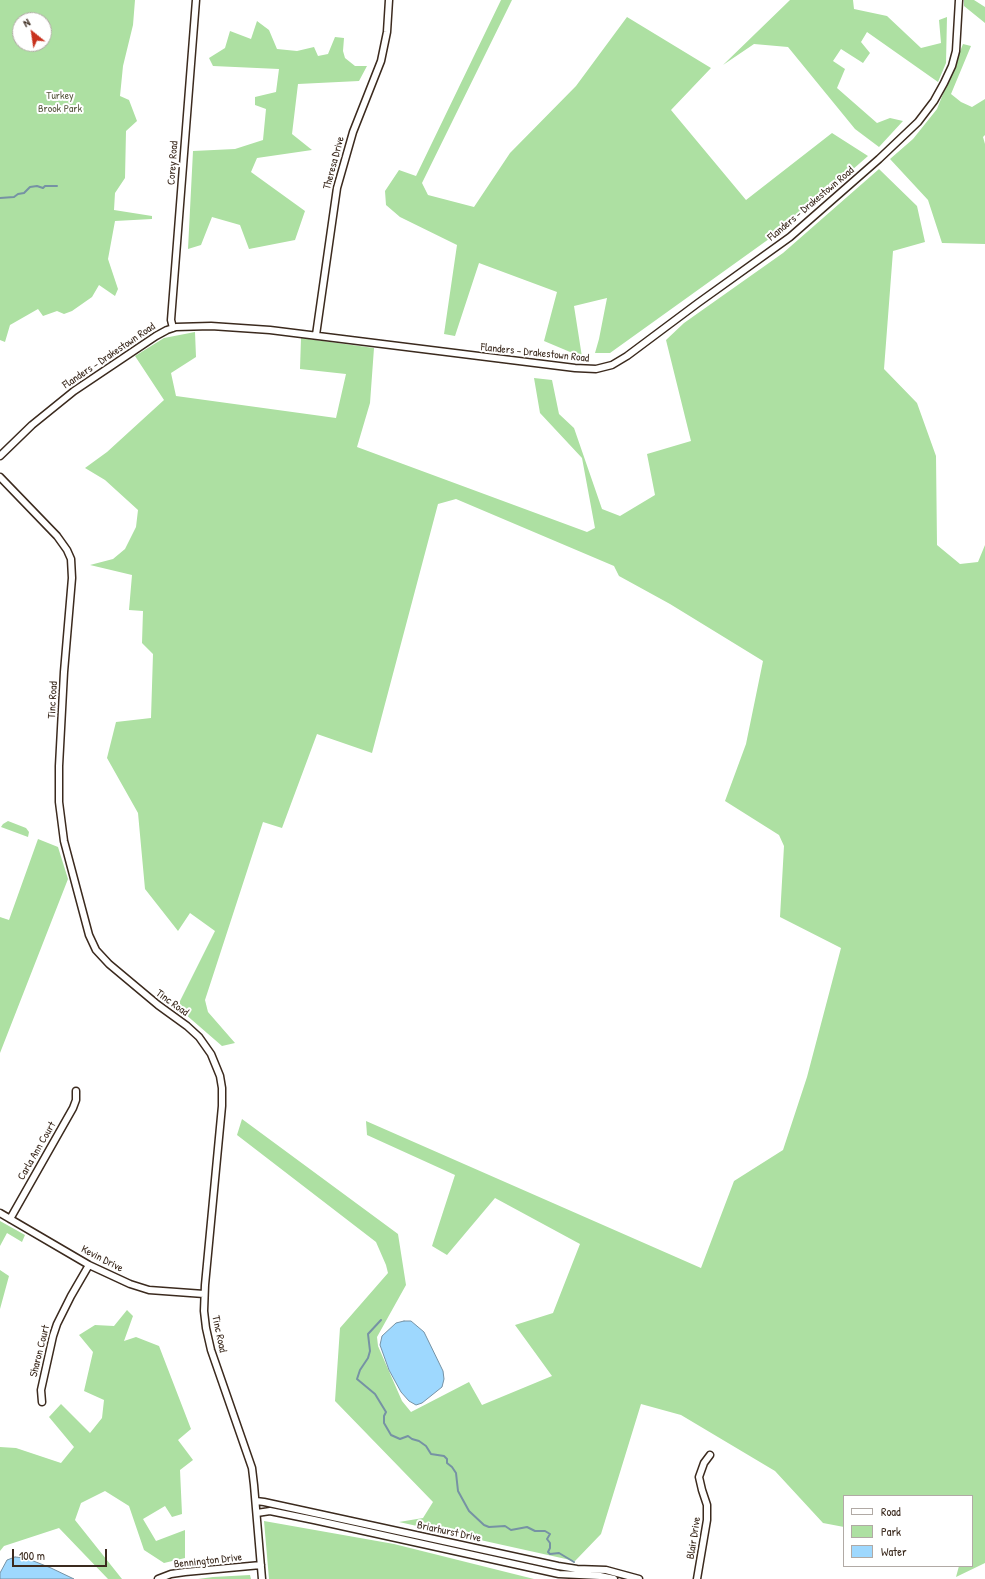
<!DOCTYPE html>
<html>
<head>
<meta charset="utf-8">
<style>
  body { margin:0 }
  #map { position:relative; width:985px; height:1579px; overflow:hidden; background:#fff; font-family:"Patrick Hand",sans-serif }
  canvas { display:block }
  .legend { position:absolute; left:843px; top:1495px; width:130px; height:72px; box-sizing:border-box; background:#fff; border:1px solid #b1aaa5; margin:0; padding:5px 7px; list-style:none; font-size:12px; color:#3b2a1e }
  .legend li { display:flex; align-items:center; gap:8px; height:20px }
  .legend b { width:20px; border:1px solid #b1aaa5 }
  .north { position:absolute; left:12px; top:12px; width:40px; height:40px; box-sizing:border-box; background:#fff; border:1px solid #b1aaa5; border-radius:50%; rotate:330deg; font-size:11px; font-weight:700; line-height:16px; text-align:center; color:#3b2a1e }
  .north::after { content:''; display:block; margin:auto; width:14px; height:18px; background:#c8321e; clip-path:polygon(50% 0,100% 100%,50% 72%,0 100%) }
  .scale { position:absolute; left:12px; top:1549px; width:95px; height:18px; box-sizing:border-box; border:2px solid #3b2a1e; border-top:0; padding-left:5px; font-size:12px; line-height:14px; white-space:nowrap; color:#3b2a1e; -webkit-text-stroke:3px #fff; paint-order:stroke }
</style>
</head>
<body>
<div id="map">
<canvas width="985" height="1579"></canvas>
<ul class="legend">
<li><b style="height:5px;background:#fff"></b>Road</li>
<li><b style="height:11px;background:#ade0a2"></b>Park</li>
<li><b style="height:11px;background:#9ed8fe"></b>Water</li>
</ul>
<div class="north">N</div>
<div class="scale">100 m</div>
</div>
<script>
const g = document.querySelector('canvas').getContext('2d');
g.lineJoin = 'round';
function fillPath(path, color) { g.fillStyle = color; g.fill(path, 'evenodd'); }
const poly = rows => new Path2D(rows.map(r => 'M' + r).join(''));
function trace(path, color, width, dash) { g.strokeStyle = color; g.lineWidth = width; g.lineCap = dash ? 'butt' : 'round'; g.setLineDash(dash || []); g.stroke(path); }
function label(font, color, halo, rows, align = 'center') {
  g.font = font + ' "Patrick Hand",sans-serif'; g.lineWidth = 4; g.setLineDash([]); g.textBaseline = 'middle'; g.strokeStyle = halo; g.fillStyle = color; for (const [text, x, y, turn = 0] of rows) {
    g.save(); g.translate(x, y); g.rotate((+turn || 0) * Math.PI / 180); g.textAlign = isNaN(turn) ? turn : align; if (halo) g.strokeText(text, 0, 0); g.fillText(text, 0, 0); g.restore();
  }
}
fillPath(poly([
  [0,0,135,0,133,25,123,66,120,96,129,100,137,121,126,131,125,178,115,193,114,210,152,216,152,219,115,221,108,259,118,289,115,296,99,285,92,297,72,311,64,314,57,311,43,316,38,309,10,325,5,342,0,340],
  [20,20,44,20,44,44,20,44],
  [501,0,512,0,422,183,428,195,474,207,510,153,576,86,627,17,711,68,671,110,746,200,832,133,868,156,794,221,610,353,595,353,599,339,607,298,574,306,582,357,544,341,557,292,479,263,455,336,444,334,457,245,400,217,386,205,385,191,399,170,416,176],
  [790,0,853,0,854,9,887,16,921,48,941,43,939,20,947,17,946,63,938,82,867,32,861,42,870,53,863,63,841,49,833,61,845,69,837,88,877,123,890,118,903,121,879,147,855,129,788,47,754,44,723,65],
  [964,0,974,0,985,7,985,23,964,6],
  [257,21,269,30,277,49,297,51,314,47,318,56,328,54,335,37,344,38,343,51,345,58,355,66,367,66,359,81,298,84,292,134,312,150,257,158,251,172,305,211,295,240,249,249,240,225,212,217,201,245,188,249,193,151,235,149,263,140,266,109,255,105,255,97,276,92,279,69,213,66,209,58,225,48,230,31,251,39],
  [963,44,971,46,951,94,961,102,972,107,985,99,985,135,983,137,985,144,985,244,942,243,928,200,890,159,913,139,937,109],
  [879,169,917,206,925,242,893,251,884,369,917,403,936,456,937,545,960,564,978,562,985,545,985,1563,956,1577,959,1566,972,1566,972,1496,844,1496,844,1527,823,1523,775,1471,681,1415,641,1404,601,1534,575,1561,399,1522,423,1518,433,1502,335,1401,340,1328,388,1273,386,1265,376,1242,237,1135,242,1119,398,1234,406,1285,377,1337,378,1346,402,1401,411,1412,469,1382,482,1405,552,1376,515,1325,553,1313,580,1244,495,1198,447,1255,432,1246,455,1175,367,1135,366,1121,701,1268,734,1181,783,1150,807,1077,841,948,780,917,784,846,779,835,725,801,746,744,763,661,670,604,619,576,614,566,456,499,438,504,372,753,317,734,282,828,263,822,205,1000,208,1012,235,1043,222,1046,177,1007,215,931,190,913,178,931,145,889,138,813,107,758,116,722,151,718,153,654,142,643,143,611,129,610,132,575,90,565,113,559,125,549,136,527,138,510,105,480,85,468,107,452,164,400,135,356,164,338,195,332,196,357,171,373,176,396,336,418,346,374,300,369,301,338,374,348,370,403,357,447,587,532,595,528,582,458,540,413,534,378,552,380,559,414,574,428,602,509,620,516,655,495,647,454,691,441,666,340,684,323,783,253],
  [8,821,26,828,29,832,28,837,1,827,3,824],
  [38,839,58,847,68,879,0,1053,0,917,9,920],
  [0,1221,25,1235,22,1242,7,1233,0,1246],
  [0,1270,9,1276,0,1309],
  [127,1310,133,1316,124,1341,136,1337,159,1346,191,1429,178,1440,193,1460,180,1470,182,1514,172,1517,165,1506,143,1519,156,1541,185,1530,185,1558,164,1563,144,1550,129,1506,105,1491,81,1503,75,1520,122,1579,108,1579,59,1528,4,1546,0,1551,0,1447,16,1448,61,1463,74,1447,49,1417,61,1404,90,1433,102,1418,104,1400,84,1391,93,1352,79,1335,95,1325,114,1326],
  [264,1521,394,1544,534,1579,269,1579],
  [250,1575,251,1579,198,1579,213,1577]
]), '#ade0a2');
const water = poly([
  [404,1321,411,1321,424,1332,443,1371,444,1379,442,1387,422,1403,416,1405,409,1401,401,1392,389,1370,380,1345,382,1336,396,1323,404,1321],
  [15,1557,26,1558,51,1568,74,1579,0,1579,0,1573,7,1560,15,1557]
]);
fillPath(water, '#9ed8fe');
trace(water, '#7692a4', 1);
trace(poly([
  [0,198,14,197,18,194,24,193,30,187,37,186,43,188,45,186,57,186],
  [381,1320,368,1334,370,1351,368,1358,360,1370,357,1379,375,1394,386,1412,384,1416,384,1423,391,1435,400,1439,408,1436,412,1439,419,1441,426,1446,431,1454,444,1456,447,1459,447,1463,452,1467,456,1473,458,1491,469,1511,484,1525,489,1527,505,1526,511,1530,527,1527,535,1531,545,1531,550,1534,547,1539,550,1543,550,1548,548,1552,550,1554,559,1553,574,1562]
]), '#7692a4', 2);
const minor = poly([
  [173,328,171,320,196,0],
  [316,335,337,188,353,132,381,61,387,32,389,0],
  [0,456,32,425,74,391,156,336,167,330,176,327,211,326,270,330,575,368,596,369,612,365,627,356,698,303,790,237,879,159,918,122,934,101,944,83,952,66,956,51,959,0],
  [0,477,57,536,67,550,71,559,72,578,64,672,59,766,59,802,64,841,89,935,96,950,109,964,158,1005,187,1026,199,1037,211,1054,220,1076,222,1088,222,1106,205,1285,204,1311,206,1328,211,1350,252,1468,254,1485,262,1579],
  [0,1213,89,1265,130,1284,149,1290,204,1294],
  [10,1219,73,1108,76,1100,76,1091],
  [42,1402,41,1390,53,1336,57,1324,71,1296,89,1265],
  [256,1501,264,1502,558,1566,577,1569,606,1570,639,1579],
  [257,1513,270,1511,314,1520,559,1574,600,1576,614,1579],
  [158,1579,171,1574,185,1572,261,1565],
  [697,1579,707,1520,707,1505,702,1490,699,1477,704,1463,710,1455]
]);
trace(minor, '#3b2a1e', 9);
trace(minor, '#fff', 6);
label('11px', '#58583f', '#fff', [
  ["Turkey",60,96],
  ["Brook Park",60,109]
]);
label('11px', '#3b2a1e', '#fff', [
  ["Corey Road",173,163,-86],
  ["Theresa Drive",334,163,-75],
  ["Flanders - Drakestown Road",811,204,-40],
  ["Flanders - Drakestown Road",535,353,6],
  ["Flanders - Drakestown Road",109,356,-34],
  ["Tinc Road",53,700,-87],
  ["Tinc Road",172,1003,36],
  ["Carla Ann Court",37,1151,-60],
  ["Kevin Drive",102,1259,27],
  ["Tinc Road",219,1334,78],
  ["Sharon Court",40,1351,-76],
  ["Briarhurst Drive",449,1532,12],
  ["Blair Drive",694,1538,-81],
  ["Bennington Drive",208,1561,-6]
]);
</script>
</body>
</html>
